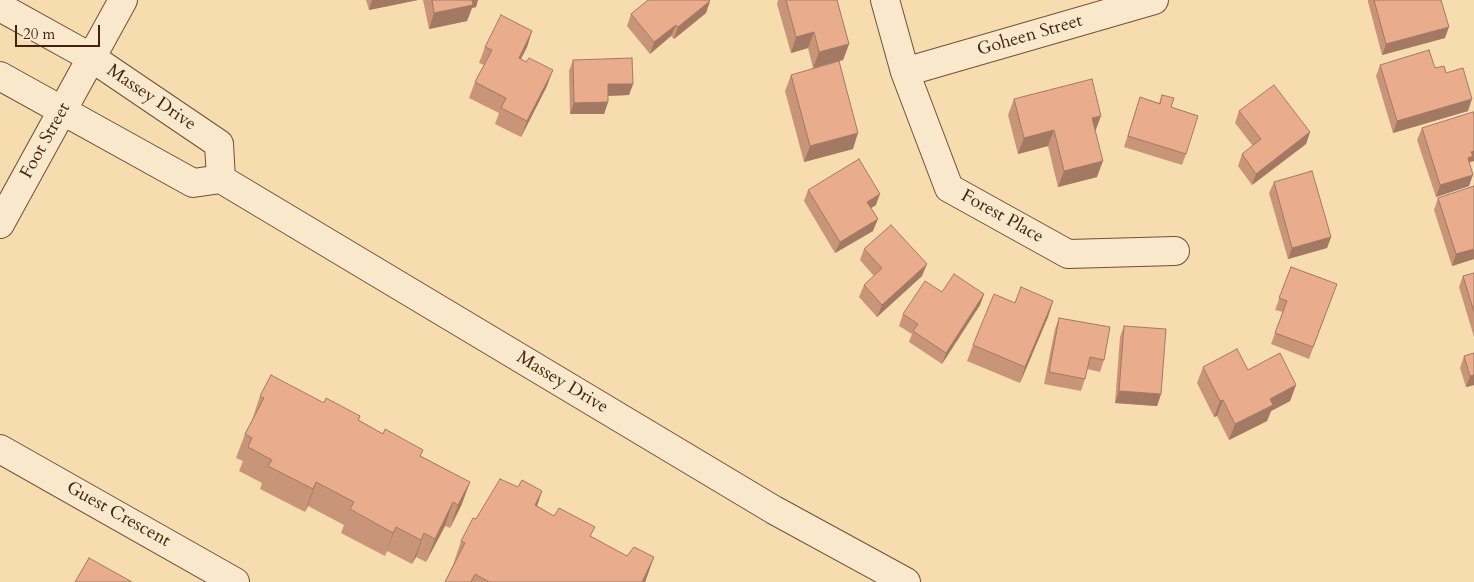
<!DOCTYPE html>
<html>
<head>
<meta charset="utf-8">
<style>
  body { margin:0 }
  #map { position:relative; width:1474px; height:582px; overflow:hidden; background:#f7dcb0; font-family:Cardo,serif }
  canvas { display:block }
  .scale { position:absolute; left:15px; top:25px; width:85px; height:22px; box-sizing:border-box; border:2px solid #422310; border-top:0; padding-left:6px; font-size:15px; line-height:18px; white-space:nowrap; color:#422310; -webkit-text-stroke:4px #fae8cc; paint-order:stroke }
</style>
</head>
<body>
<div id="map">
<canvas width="1474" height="582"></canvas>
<div class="scale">20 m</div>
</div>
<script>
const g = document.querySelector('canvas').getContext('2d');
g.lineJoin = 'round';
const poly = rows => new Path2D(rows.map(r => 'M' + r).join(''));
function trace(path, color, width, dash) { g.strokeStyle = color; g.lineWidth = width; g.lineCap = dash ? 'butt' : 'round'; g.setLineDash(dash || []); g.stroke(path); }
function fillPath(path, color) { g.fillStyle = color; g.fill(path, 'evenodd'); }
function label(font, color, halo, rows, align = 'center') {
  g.font = font + ' Cardo,serif'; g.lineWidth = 4; g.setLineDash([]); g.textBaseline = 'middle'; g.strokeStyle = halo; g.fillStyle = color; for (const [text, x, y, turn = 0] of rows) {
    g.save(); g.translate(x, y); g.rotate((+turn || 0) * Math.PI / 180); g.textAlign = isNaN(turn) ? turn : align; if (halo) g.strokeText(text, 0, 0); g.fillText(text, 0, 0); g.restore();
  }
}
const minor = poly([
  [885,0,905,72,949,188,1068,254,1175,251],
  [0,7,92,58,219,144,221,179],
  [905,72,1154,0],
  [0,76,193,183,221,179,774,510,906,582],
  [0,224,123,0],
  [0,449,235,582]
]);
trace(minor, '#6f5138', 30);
trace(minor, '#fae8cc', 28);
fillPath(poly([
  [366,0,418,0,369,10],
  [423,0,478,0,476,7,472,8,467,21,429,29],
  [648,0,709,0,710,1,706,13,674,39,671,36,650,54,627,26,631,14],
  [778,0,837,0,849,44,843,60,813,68,808,48,791,53,777,4],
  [1368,0,1441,0,1445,38,1382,55,1368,2],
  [532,31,527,47,521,59,547,86,521,137,495,124,499,113,469,98,475,82,484,65,479,63,485,47],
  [573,60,633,84,629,95,608,96,608,102,604,114,570,114,569,71],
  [1380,65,1435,68,1446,73,1468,111,1393,133,1376,76],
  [791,75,853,149,804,162,785,91],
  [1162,95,1171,107,1186,154,1182,165,1124,147,1140,97,1159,103],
  [1014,99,1095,132,1097,177,1058,187,1048,146,1018,154,1008,115],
  [1239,111,1310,132,1306,144,1252,185,1238,166,1242,154,1253,146,1235,123],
  [1474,116,1474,161,1470,162,1470,164,1469,186,1436,197,1417,140,1422,128],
  [1274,182,1331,237,1327,248,1288,259,1269,193],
  [808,190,876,205,871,208,873,231,835,253,804,201],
  [1438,198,1474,259,1452,266,1434,210],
  [864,249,922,276,877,317,859,297,864,285,874,276,860,260],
  [1291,267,1337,284,1309,359,1271,344,1283,312,1275,310],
  [1474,273,1474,337,1459,287,1463,276],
  [942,292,984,294,980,305,942,364,909,342,912,334,899,326,903,314],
  [1053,301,1048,317,1020,383,967,361,973,345,1015,303],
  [1059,318,1104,360,1100,372,1087,369,1085,379,1081,391,1044,384,1055,329],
  [1124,326,1161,394,1157,406,1115,403,1120,337],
  [1474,353,1474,385,1466,387,1460,368,1464,356],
  [1203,367,1248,370,1296,385,1290,401,1271,411,1267,421,1229,440,1217,416,1214,417,1197,383],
  [260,396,324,403,360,416,359,420,421,456,470,482,461,506,450,528,445,526,426,562,416,557,412,564,387,551,385,556,341,533,344,525,308,506,305,512,260,489,262,483,239,471,243,461,236,458,245,434,252,420],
  [518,487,542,491,537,506,554,516,627,556,654,557,645,582,445,582,453,565,461,541,476,519]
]), '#c89579');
fillPath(poly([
  [372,0,418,0,369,10],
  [467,0,478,0,476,7,472,8,467,21,429,29,434,13],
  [710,1,706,13,674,39,678,27],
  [676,25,671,36,650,54,654,42],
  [1449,27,1445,38,1382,55,1386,44],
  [532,31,527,47,513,74,519,58],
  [814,32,808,48,791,53,796,37],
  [849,44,843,60,813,68,819,52],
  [553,70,547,86,521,137,527,121],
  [608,84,633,84,629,95,603,96],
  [1472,99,1468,111,1393,133,1397,121],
  [608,102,604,114,570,114,574,103],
  [1101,116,1095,132,1092,118],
  [1054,130,1048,146,1018,154,1024,138],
  [1310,132,1306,144,1252,185,1256,174],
  [858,133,853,149,804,162,810,146],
  [1474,151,1474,161,1470,162,1468,168,1468,158,1471,152],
  [1103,161,1097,177,1058,187,1064,171],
  [1473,175,1469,186,1436,197,1440,185],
  [880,194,876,205,863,213,867,202],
  [878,219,873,231,835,253,840,242],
  [1331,237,1327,248,1288,259,1292,248],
  [1474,249,1474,259,1452,266,1456,254],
  [927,264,922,276,877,317,882,305],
  [984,294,980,305,942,364,946,353],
  [1053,301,1048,317,1020,383,1025,367],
  [1474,375,1474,385,1466,387,1470,376],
  [1296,385,1290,401,1271,411,1267,421,1229,440,1235,424,1270,399],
  [1119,391,1161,394,1157,406,1115,403],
  [1223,400,1217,416,1214,417,1220,401],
  [316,482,308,506,305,512,313,489],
  [470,482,461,506,450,528,458,505],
  [542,491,534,515,535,505],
  [453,502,445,526,426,562,435,539],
  [396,527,387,551,385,556,393,533],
  [424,533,416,557,412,564,421,540],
  [654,557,645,582,642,582]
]), '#a37963');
const building = poly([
  [432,0,472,0,473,5,434,13,432,0],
  [648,0,709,0,710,1,678,27,676,25,654,42,631,14,648,0],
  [786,0,837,0,849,44,819,52,814,32,796,37,786,0],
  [1374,0,1441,0,1449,27,1386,44,1374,0],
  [501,15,532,31,519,58,526,62,529,58,553,70,527,121,501,108,506,98,475,82,492,50,485,47,501,15],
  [1429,50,1435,68,1444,66,1446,73,1463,68,1472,99,1397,121,1380,65,1429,50],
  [632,58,633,84,608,84,608,102,574,103,573,60,632,58],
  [839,61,858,133,810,146,791,75,839,61],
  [1092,79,1101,116,1092,118,1103,161,1064,171,1054,130,1024,138,1014,99,1092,79],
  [1274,85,1310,132,1256,174,1242,154,1261,139,1239,111,1274,85],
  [1162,95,1174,98,1171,107,1198,116,1186,154,1128,136,1140,97,1160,104,1162,95],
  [1473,112,1474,116,1474,151,1471,152,1473,156,1468,158,1473,175,1440,185,1422,128,1473,112],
  [859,159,880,194,867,202,878,219,840,242,808,190,859,159],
  [1312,171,1331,237,1292,248,1274,182,1312,171],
  [1474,186,1474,249,1456,254,1438,198,1474,186],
  [891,225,927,264,882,305,864,285,882,268,864,249,891,225],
  [1291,267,1337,284,1313,347,1275,333,1287,301,1279,298,1291,267],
  [1474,273,1474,312,1463,276,1474,273],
  [954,274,984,294,946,353,913,331,918,324,903,314,925,281,942,292,954,274],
  [1021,287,1053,301,1025,367,973,345,994,294,1015,303,1021,287],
  [1059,318,1110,327,1104,360,1090,357,1085,379,1049,372,1059,318],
  [1124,326,1166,329,1161,394,1119,391,1124,326],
  [1237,349,1248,370,1280,353,1296,385,1270,399,1273,405,1235,424,1223,400,1220,401,1203,367,1237,349],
  [1474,353,1474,375,1470,376,1464,356,1474,353],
  [271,375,324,403,326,398,360,416,358,420,383,434,385,429,423,450,420,456,470,482,458,505,453,502,435,539,424,533,421,540,396,527,393,533,350,509,354,502,316,482,313,489,268,466,272,460,248,447,252,438,245,434,264,398,260,396,271,375],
  [500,479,518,487,522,480,542,491,535,505,554,516,559,508,595,527,590,536,627,556,634,547,654,557,642,582,489,582,475,574,471,582,445,582,465,543,461,541,473,518,476,519,500,479],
  [89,558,132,582,75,582,89,558]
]);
fillPath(building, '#e9ad8d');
trace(building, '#a37963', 1);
label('18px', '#422310', '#fae8cc', [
  ["Goheen Street",1030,36,-16],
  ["Massey Drive",151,98,34],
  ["Foot Street",46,141,-61],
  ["Forest Place",1002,217,29],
  ["Massey Drive",562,383,31],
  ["Guest Crescent",118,515,29]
]);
</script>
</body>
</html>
